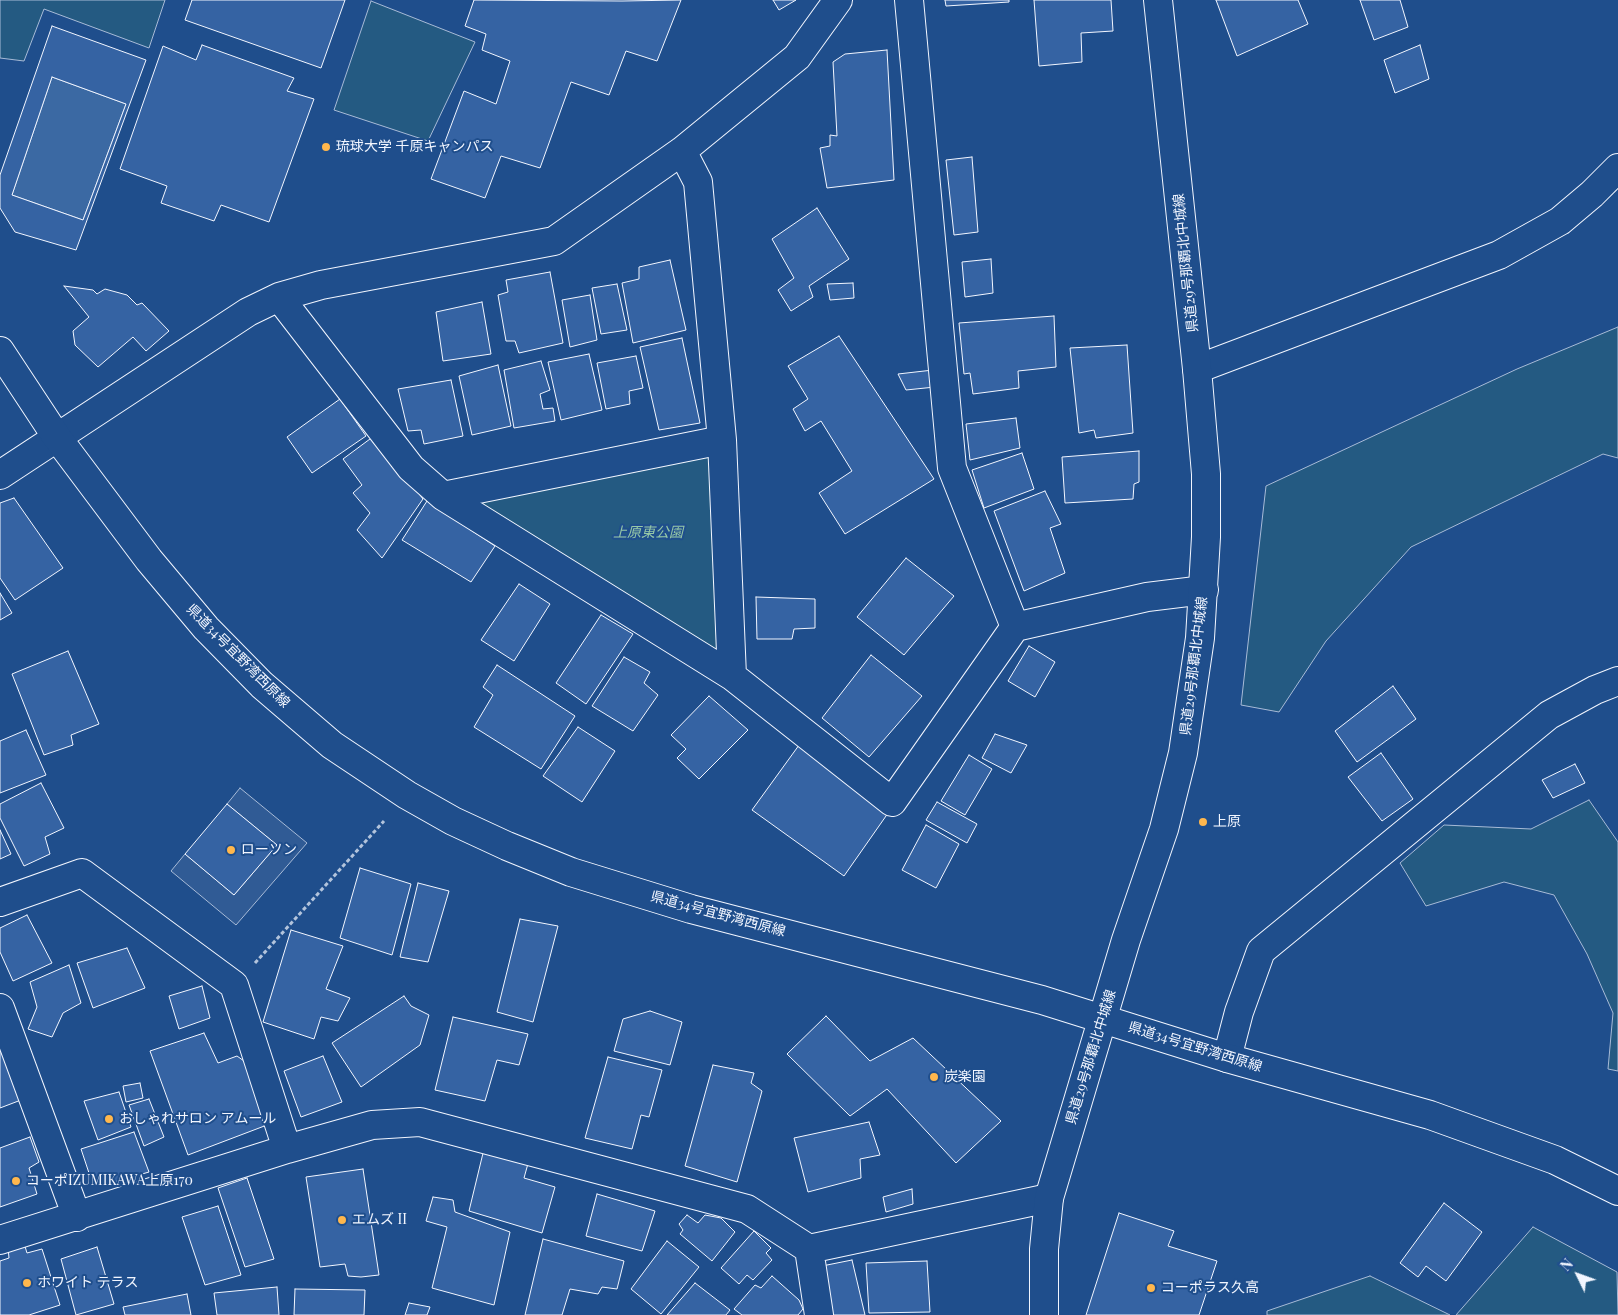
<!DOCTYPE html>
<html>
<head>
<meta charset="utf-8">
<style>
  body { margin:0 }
  #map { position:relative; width:1618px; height:1315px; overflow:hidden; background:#1f4e8c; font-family:"Playfair Display",serif }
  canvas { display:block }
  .north { position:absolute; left:1553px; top:1250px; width:50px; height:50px; -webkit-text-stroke:4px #1f4e8c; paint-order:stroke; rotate:312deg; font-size:14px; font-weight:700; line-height:20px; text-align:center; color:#f2f6ff }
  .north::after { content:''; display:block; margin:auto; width:18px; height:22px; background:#f2f6ff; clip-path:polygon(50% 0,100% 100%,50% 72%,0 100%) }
</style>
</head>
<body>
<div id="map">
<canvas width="1618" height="1315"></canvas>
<div class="north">N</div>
</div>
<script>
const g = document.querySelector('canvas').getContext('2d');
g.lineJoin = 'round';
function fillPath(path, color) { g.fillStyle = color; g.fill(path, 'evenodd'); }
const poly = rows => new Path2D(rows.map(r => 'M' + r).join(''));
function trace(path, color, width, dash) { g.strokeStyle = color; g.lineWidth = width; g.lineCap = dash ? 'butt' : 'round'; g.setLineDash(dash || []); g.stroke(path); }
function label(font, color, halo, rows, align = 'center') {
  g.font = font + ' "Playfair Display","Noto Sans JP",serif'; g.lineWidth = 4; g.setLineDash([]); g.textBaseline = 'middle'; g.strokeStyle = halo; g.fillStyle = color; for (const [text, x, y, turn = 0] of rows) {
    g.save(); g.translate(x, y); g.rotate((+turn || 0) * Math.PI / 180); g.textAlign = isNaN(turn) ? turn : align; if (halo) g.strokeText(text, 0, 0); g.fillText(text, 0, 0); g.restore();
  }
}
const green = poly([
  [0,0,165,0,149,48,44,9,24,61,0,58,0,0],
  [371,1,475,42,428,141,334,110,371,1],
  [1618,327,1618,458,1603,454,1411,547,1326,641,1279,712,1241,705,1266,486,1517,369,1618,327],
  [722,440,732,676,443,496,722,440],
  [1589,800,1618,842,1618,1071,1608,1069,1613,1013,1587,954,1554,895,1504,882,1426,906,1400,863,1444,825,1531,829,1589,800],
  [1533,1227,1617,1272,1618,1315,1456,1315,1533,1227],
  [1370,1276,1450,1315,1267,1315,1267,1311,1370,1276]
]);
fillPath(green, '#245a82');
trace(green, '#a8bbd7', 1);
const parking = poly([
  [240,788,307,843,236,925,171,871,185,854,234,895,277,845,227,804,240,788]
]);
fillPath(parking, '#305b95');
trace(parking, '#a8bbd7', 1);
const water = poly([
  [52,77,126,104,83,220,12,195,52,77]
]);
fillPath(water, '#3b69a3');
trace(water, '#a8bbd7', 1);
const building = poly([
  [192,0,345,0,321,68,185,20,192,0],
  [474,0,622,1,681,0,657,61,626,51,609,95,571,82,540,168,501,156,485,198,431,179,464,91,496,104,510,61,482,50,486,34,465,26,474,0],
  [773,0,796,0,779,10,773,0],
  [945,0,1009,0,1009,2,946,6,945,0],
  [1034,0,1111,0,1113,31,1081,33,1082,62,1039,66,1034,0],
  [1216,0,1298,0,1308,24,1237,56,1216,0],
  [1360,0,1400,0,1408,27,1374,40,1360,0],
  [52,26,146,60,76,250,15,232,0,208,0,175,52,26],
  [52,77,126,104,83,220,12,195,52,77],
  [202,45,294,78,287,91,314,99,269,222,221,205,214,221,161,203,167,186,120,169,163,46,196,60,202,45],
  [1420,45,1429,79,1395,93,1384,60,1420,45],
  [887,50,894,180,827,188,820,148,830,146,830,135,837,136,833,62,845,54,887,50],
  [972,157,978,232,954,235,946,160,972,157],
  [817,208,849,259,809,286,813,297,791,311,778,290,794,278,772,239,817,208],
  [991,259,993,293,965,297,962,262,991,259],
  [670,260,686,330,633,343,622,283,639,279,639,267,670,260],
  [550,272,563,343,519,353,515,341,506,341,498,295,508,292,506,280,550,272],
  [853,283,854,298,830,300,827,284,853,283],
  [617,284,627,330,601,334,592,288,617,284],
  [64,286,93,290,97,294,105,289,127,295,137,305,142,303,169,331,146,351,133,337,98,367,75,345,73,331,89,317,64,286],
  [590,295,597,340,570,347,562,300,590,295],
  [482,302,491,354,443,361,436,312,482,302],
  [1054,316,1056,367,1018,371,1019,388,973,394,970,373,964,374,959,323,1054,316],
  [839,336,934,479,845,534,819,493,852,471,821,421,805,431,793,409,808,399,788,366,839,336],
  [682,338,700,423,659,430,640,347,682,338],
  [1127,345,1133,433,1096,438,1094,430,1079,433,1070,348,1127,345],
  [589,354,602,410,561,420,548,362,589,354],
  [636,356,643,388,629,391,630,404,606,409,597,363,636,356],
  [541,361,550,390,540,394,543,409,553,408,555,421,514,428,504,370,541,361],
  [498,365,511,426,472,435,459,376,498,365],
  [933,370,935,387,906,390,898,374,933,370],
  [451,380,463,436,424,444,421,430,408,431,398,389,451,380],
  [340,399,366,436,312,473,287,437,340,399],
  [1016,418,1020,448,970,460,966,424,1016,418],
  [374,436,423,499,382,558,357,530,370,513,353,493,362,485,343,459,374,436],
  [1139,451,1139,482,1134,484,1133,499,1065,503,1062,457,1139,451],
  [1022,453,1034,489,984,508,972,470,1022,453],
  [1045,491,1061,524,1050,528,1065,573,1024,591,994,511,1045,491],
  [14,498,63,568,15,600,0,578,0,503,14,498],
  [427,501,495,546,471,582,402,540,427,501],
  [906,558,954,596,904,655,857,617,906,558],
  [519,584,550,604,514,661,481,640,519,584],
  [0,593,12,613,0,620,0,593],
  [756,597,815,599,815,628,794,629,792,639,757,639,756,597],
  [601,615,633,634,586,704,556,683,601,615],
  [1029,646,1055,662,1035,697,1008,681,1029,646],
  [68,651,99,724,71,735,73,745,44,755,12,674,68,651],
  [871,655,922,696,869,757,822,718,871,655],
  [624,657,650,672,644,683,658,695,633,731,592,706,624,657],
  [497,665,575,716,541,769,474,727,493,695,483,687,497,665],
  [1393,686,1416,719,1357,762,1335,731,1393,686],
  [709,696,748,730,699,779,677,758,686,749,671,735,709,696],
  [578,727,615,751,582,802,543,776,578,727],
  [26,730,46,775,0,793,0,741,26,730],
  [995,734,1027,745,1011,773,982,758,995,734],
  [802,741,893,806,844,876,752,810,802,741],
  [1381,753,1413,799,1382,821,1348,777,1381,753],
  [969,755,992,769,965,815,941,801,969,755],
  [1575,764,1585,783,1553,798,1542,780,1575,764],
  [41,783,64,828,45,837,50,854,24,866,0,818,0,804,41,783],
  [937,802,977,824,967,843,926,820,937,802],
  [227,804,277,845,234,895,185,854,227,804],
  [926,825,959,844,936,888,902,870,926,825],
  [0,830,11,854,0,859,0,830],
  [360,868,411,884,392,955,340,938,360,868],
  [418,883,449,891,428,962,400,957,418,883],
  [27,915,52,963,13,981,0,952,0,928,27,915],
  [520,919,558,926,533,1022,497,1012,520,919],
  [291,930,343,946,326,989,350,998,338,1021,321,1017,314,1039,263,1022,291,930],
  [127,948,145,988,93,1008,77,963,127,948],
  [69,965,81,1003,63,1013,52,1037,28,1029,37,1007,30,982,69,965],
  [202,986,210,1018,179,1029,169,996,202,986],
  [404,996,411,1006,429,1015,420,1045,361,1087,332,1043,404,996],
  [650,1011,682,1022,670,1065,614,1051,623,1019,650,1011],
  [826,1016,870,1061,913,1038,1001,1121,956,1163,887,1089,850,1116,787,1054,826,1016],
  [453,1017,528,1034,519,1065,497,1060,485,1101,435,1090,453,1017],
  [204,1033,218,1063,237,1056,251,1066,267,1125,188,1155,150,1051,204,1033],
  [0,1044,21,1100,0,1108,0,1044],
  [323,1056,342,1102,301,1117,284,1071,323,1056],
  [608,1057,662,1070,649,1117,641,1115,632,1149,585,1138,608,1057],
  [713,1065,754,1073,751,1083,762,1091,737,1182,685,1166,713,1065],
  [140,1083,143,1098,126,1102,123,1086,140,1083],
  [119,1092,131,1127,98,1140,84,1101,119,1092],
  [149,1099,164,1137,144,1146,129,1105,149,1099],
  [869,1122,880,1155,860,1159,861,1178,808,1192,794,1138,869,1122],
  [134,1132,149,1172,107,1184,90,1176,81,1149,134,1132],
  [30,1137,39,1162,29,1168,37,1194,0,1207,0,1148,30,1137],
  [484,1149,529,1160,524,1178,555,1187,542,1233,469,1211,484,1149],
  [363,1169,379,1275,361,1277,348,1276,345,1264,320,1267,306,1177,363,1169],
  [247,1178,274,1259,245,1267,218,1188,247,1178],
  [912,1189,913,1204,886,1212,883,1197,912,1189],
  [597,1194,655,1211,642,1251,586,1236,597,1194],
  [433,1197,453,1200,455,1212,510,1232,494,1305,432,1288,447,1227,426,1221,433,1197],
  [1444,1203,1482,1232,1446,1281,1426,1266,1418,1277,1400,1263,1444,1203],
  [218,1206,241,1275,205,1285,182,1217,218,1206],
  [1119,1213,1174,1231,1168,1246,1217,1261,1199,1315,1086,1315,1119,1213],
  [687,1215,698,1223,705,1215,721,1218,735,1232,712,1261,680,1234,683,1230,679,1224,687,1215],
  [754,1231,771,1248,766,1253,772,1260,753,1280,747,1275,739,1284,721,1268,754,1231],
  [543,1239,624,1261,617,1289,602,1287,598,1294,570,1289,562,1315,525,1315,543,1239],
  [667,1241,699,1267,661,1314,631,1289,667,1241],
  [24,1243,27,1253,42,1249,60,1305,29,1315,0,1315,0,1261,9,1258,8,1248,24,1243],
  [97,1247,114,1304,76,1315,61,1259,97,1247],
  [852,1260,865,1315,833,1315,822,1266,852,1260],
  [927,1261,930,1312,869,1313,866,1263,927,1261],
  [772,1276,799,1300,803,1309,798,1315,742,1315,734,1309,755,1285,761,1288,772,1276],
  [695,1283,730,1310,726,1315,667,1315,695,1283],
  [277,1287,279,1315,217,1315,214,1293,277,1287],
  [295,1289,365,1290,364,1315,294,1315,295,1289],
  [187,1294,191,1315,125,1315,123,1307,187,1294],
  [409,1303,430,1307,427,1315,405,1315,409,1303]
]);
fillPath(building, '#3563a3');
trace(building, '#f2f6ff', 1);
const minor = poly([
  [909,0,952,468,1015,627],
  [682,151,698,182,722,440,732,676],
  [279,297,411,468,443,496],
  [1197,369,1499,255,1560,221,1592,194,1618,168],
  [722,440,443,496,732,676,892,802,1015,627,1147,597,1204,590],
  [0,475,248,312,279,297,321,285,554,241,682,151,797,57,838,0],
  [0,902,82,873,234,985,287,1149],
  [0,1008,77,1217],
  [1227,1058,1239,1012,1261,951,1549,715,1595,690,1618,681],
  [0,1240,287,1149,372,1125,420,1122,747,1209,809,1249,1049,1198],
  [809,1249,819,1315]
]);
const major = poly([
  [0,351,56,436,149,560,206,628,262,685,332,745,407,795,453,821,507,846,571,872,691,909,1042,1000,1227,1058,1430,1115,1555,1160,1618,1191],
  [1044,1315,1044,1249,1049,1198,1126,940,1164,829,1183,753,1200,638,1206,537,1206,474,1197,369,1158,0]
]);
trace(minor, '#f2f6ff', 30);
trace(major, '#f2f6ff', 30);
trace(poly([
  [255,963,384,821]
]), '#b3c4dc', 3, [4, 2.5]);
trace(minor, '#1f4e8c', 28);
trace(major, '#1f4e8c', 28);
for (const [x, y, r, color] of [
  [326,147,5,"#ffb74d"],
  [1203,822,5,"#ffb74d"],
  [231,850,5,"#ffb74d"],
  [934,1077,5,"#ffb74d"],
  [109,1119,5,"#ffb74d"],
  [16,1181,5,"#ffb74d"],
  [342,1220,5,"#ffb74d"],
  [27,1283,5,"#ffb74d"],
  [1151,1288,5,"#ffb74d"]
]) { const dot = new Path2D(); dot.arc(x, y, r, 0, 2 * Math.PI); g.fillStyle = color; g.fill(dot); trace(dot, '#1f4e8c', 2); }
label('14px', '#f2f6ff', '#1f4e8c', [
  ["琉球大学 千原キャンパス",336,147],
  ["上原",1213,822],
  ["ローソン",241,850],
  ["炭楽園",944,1077],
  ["おしゃれサロン アムール",119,1119],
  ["コーポIZUMIKAWA上原170",26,1181],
  ["エムズ II",352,1220],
  ["ホワイト テラス",37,1283],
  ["コーポラス久高",1161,1288]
], 'left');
label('14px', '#f2f6ff', '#1f4e8c', [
  ["県道29号那覇北中城線",1186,263,-96],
  ["県道34号宜野湾西原線",238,656,45],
  ["県道29号那覇北中城線",1194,666,-83],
  ["県道34号宜野湾西原線",718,914,15],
  ["県道34号宜野湾西原線",1195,1047,17],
  ["県道29号那覇北中城線",1091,1057,-73]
]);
label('italic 14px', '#97c8a6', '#1f4e8c', [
  ["上原東公園",648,533]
]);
</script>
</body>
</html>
